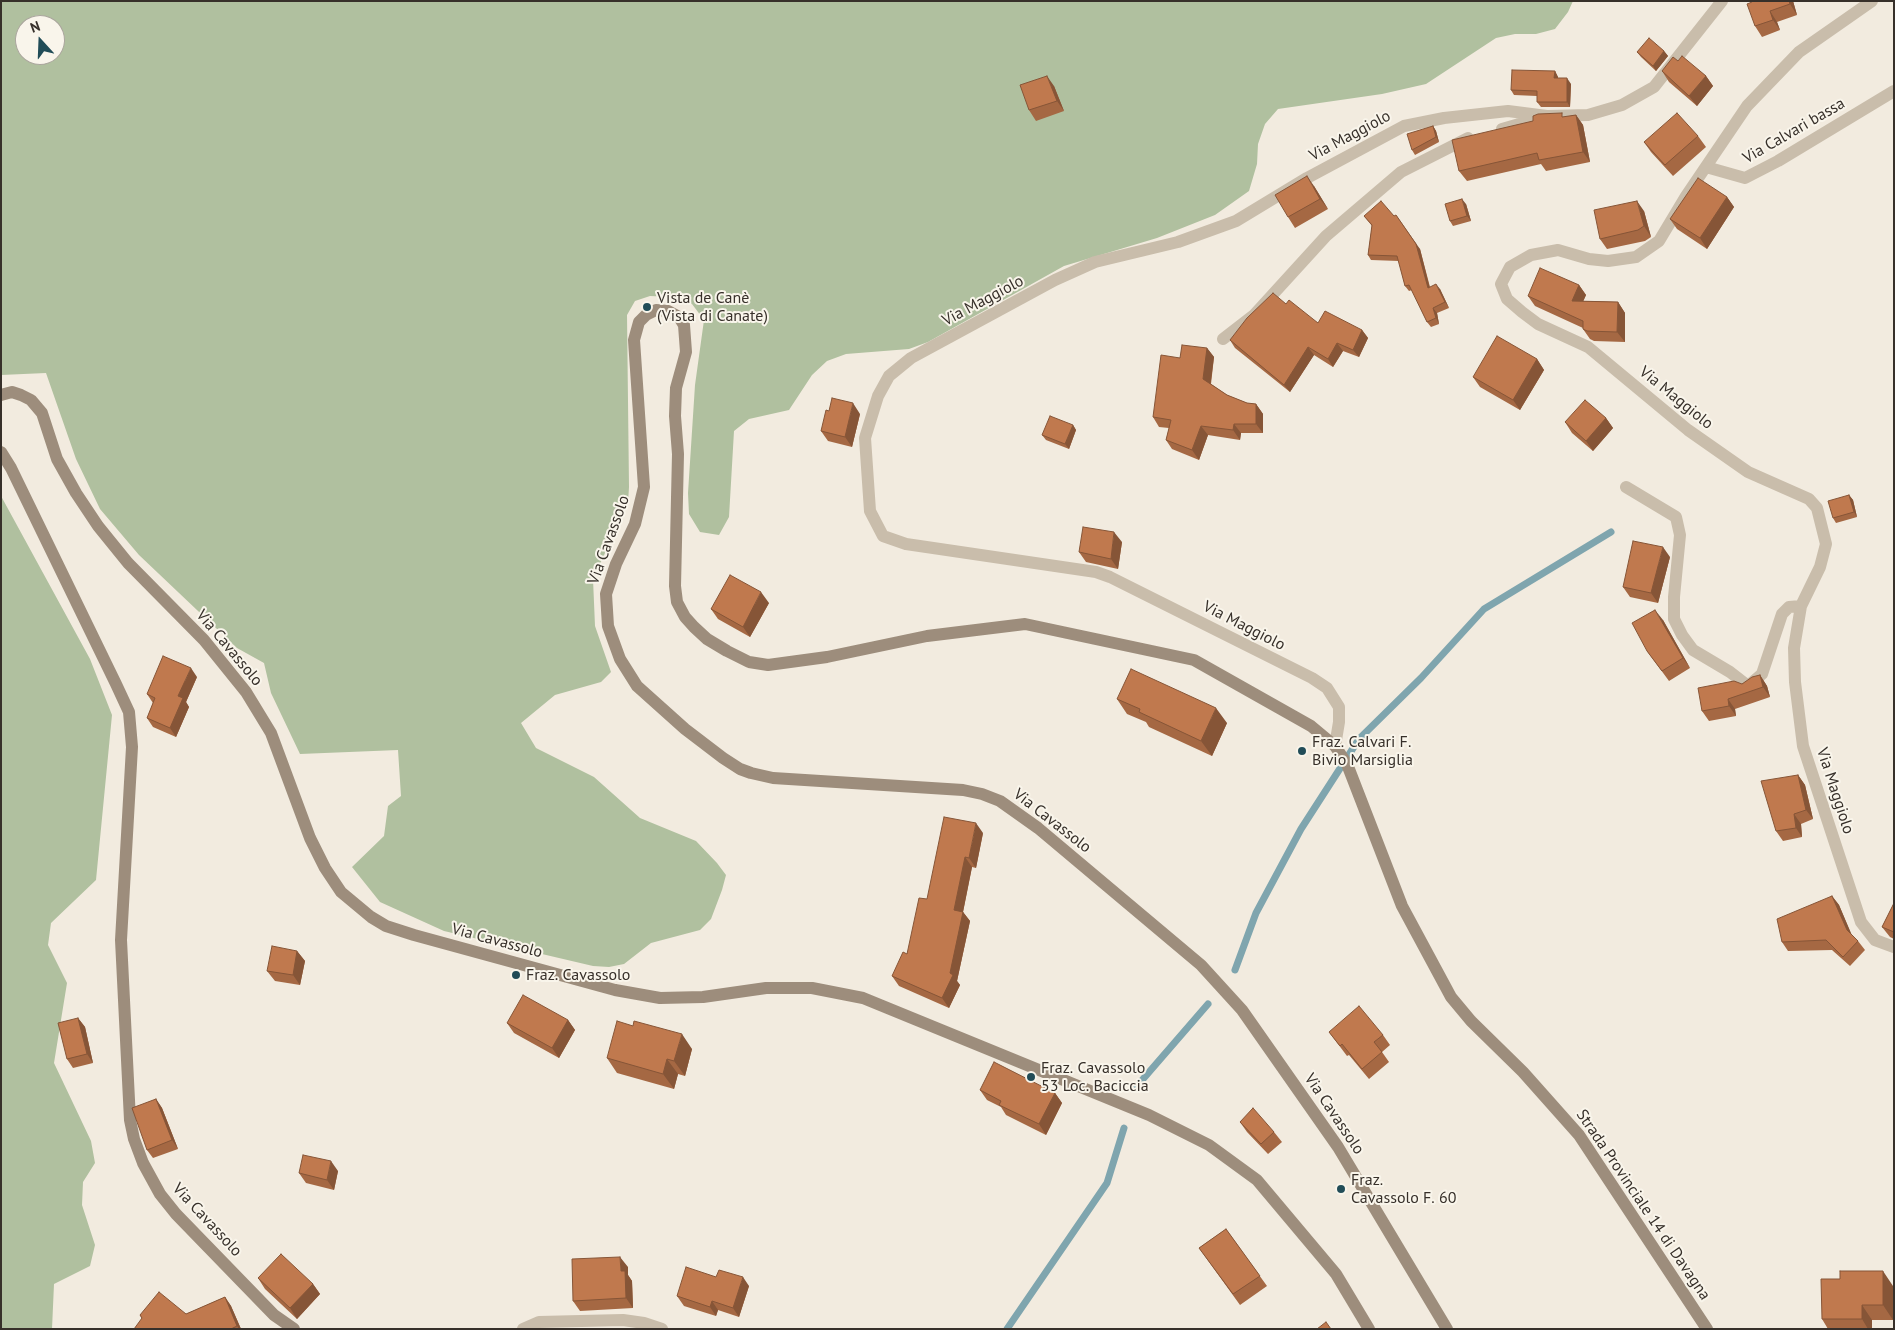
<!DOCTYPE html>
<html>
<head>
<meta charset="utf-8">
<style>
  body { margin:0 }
  #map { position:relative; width:1895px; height:1330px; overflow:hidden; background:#f2ebdf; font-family:"PT Sans",sans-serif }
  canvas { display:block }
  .frame { position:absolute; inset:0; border:2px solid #37302a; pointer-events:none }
  .north { position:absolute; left:15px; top:15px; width:50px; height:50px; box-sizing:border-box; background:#f9f5eb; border:1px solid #aba69e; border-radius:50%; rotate:340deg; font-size:14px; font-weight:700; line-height:20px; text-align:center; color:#37302a }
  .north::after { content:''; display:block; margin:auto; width:18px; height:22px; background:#214c57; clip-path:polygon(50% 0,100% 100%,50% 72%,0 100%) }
</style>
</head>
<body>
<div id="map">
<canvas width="1895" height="1330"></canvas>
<div class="frame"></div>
<div class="north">N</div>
</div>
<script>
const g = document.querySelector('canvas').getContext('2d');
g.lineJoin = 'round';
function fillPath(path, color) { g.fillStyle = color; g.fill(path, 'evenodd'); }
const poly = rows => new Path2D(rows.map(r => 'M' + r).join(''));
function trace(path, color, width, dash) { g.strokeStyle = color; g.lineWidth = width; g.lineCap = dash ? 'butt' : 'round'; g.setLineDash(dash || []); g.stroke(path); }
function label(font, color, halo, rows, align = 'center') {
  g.font = font + ' "PT Sans",sans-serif'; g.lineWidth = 4; g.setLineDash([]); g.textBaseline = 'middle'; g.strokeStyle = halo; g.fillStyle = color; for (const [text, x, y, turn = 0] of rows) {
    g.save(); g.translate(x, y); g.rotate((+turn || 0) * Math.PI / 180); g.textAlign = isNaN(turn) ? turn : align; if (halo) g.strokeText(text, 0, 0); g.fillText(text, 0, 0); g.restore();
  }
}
fillPath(poly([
  [1,1,1573,1,1568,12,1555,29,1536,34,1515,34,1496,38,1426,84,1382,94,1278,109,1265,124,1258,144,1257,164,1249,191,1215,215,1157,238,1064,266,928,342,909,349,846,354,827,361,812,375,789,410,749,419,734,431,729,517,719,535,700,532,689,514,688,493,695,385,704,320,692,304,672,297,650,296,635,301,627,315,629,487,628,503,593,579,595,626,611,672,601,682,555,695,521,723,536,748,594,777,640,818,696,841,717,863,726,875,722,890,711,919,700,930,651,943,624,964,609,967,593,966,444,931,380,902,352,867,384,836,388,806,401,796,398,750,300,754,271,693,264,663,237,648,139,555,100,509,76,459,46,373,1,375],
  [25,25,55,25,55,55,25,55],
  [1,496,90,659,112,715,96,880,51,923,48,945,67,983,54,1063,91,1141,95,1163,83,1182,82,1205,95,1245,90,1266,54,1284,52,1329,1,1329]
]), '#b0c09f');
trace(poly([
  [1235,970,1256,913,1301,829,1359,739,1421,678,1484,609,1611,532],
  [1137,1086,1208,1004],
  [1007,1329,1107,1183,1124,1128]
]), '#7fa5ae', 7);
trace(poly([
  [1872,1,1799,52,1747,106,1686,196,1659,241,1636,257,1608,261,1589,259,1558,250,1531,255,1510,267,1501,284,1507,299,1522,312,1538,324,1588,347,1688,430,1748,472,1809,499,1817,508,1826,544,1820,567,1801,606,1794,648,1795,682,1803,746,1861,922,1875,940,1894,947],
  [1502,129,1540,118],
  [1706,167,1745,178,1778,161,1894,91],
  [1223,339,1254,315,1326,236,1401,172,1468,138],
  [1626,487,1676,517,1680,535,1674,597,1674,619,1682,635,1693,650,1730,672,1748,686,1762,674,1782,614,1789,607,1801,606],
  [1335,746,1339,722,1339,707,1327,688,1312,678,1110,577,1096,572,906,544,883,536,870,511,865,438,878,396,889,376,911,358,1055,280,1095,262,1178,242,1236,221,1307,178,1404,126,1444,118,1508,111,1547,116,1588,115,1622,105,1654,87,1722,1],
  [523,1329,539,1322,623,1320,644,1323,662,1329]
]), '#c9bdab', 12);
trace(poly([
  [1,395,12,392,21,395,31,400,42,413,57,459,76,493,98,526,128,563,204,640,246,692,271,733,310,838,325,868,341,892,371,917,386,926,414,935,615,990,660,998,703,997,766,988,812,988,863,998,1149,1115,1209,1145,1257,1180,1336,1274,1369,1329],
  [1,452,11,468,116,684,129,712,132,747,121,940,130,1120,134,1139,143,1163,160,1194,176,1214,274,1315,294,1329],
  [1447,1329,1338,1147,1242,1010,1201,965,1038,828,1000,801,982,794,963,790,773,778,751,773,740,769,723,758,685,729,637,686,620,659,608,626,606,594,616,564,635,524,644,487,634,340,639,322,646,315,656,310,668,311,679,317,684,325,686,352,676,388,675,416,678,454,675,586,677,602,685,617,694,627,707,639,727,651,749,662,768,665,827,657,927,636,1025,624,1194,660,1311,726,1335,746,1347,764,1402,906,1451,997,1471,1021,1523,1072,1579,1135,1707,1329]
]), '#9d8d7c', 12);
fillPath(poly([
  [1752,1,1793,1,1797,15,1777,22,1780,30,1762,37,1755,26],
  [1664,51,1668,56,1656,71,1641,57,1637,52],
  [1678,61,1706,76,1713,86,1697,106,1669,82,1662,71],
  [1555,71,1558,77,1558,78,1571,84,1570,107,1541,107,1537,102,1537,96,1514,95,1511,90],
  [1054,86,1064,111,1036,121,1029,110],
  [1576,115,1583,125,1590,162,1546,171,1541,164,1467,181,1459,171,1565,117],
  [1433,126,1436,131,1439,142,1415,155,1412,150],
  [1698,136,1706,147,1673,176,1651,152,1644,142],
  [1314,186,1328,209,1295,228,1288,217],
  [1727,197,1734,207,1707,249,1677,229,1670,219],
  [1466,204,1471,221,1453,226,1450,221],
  [1644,211,1651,237,1645,241,1607,249,1600,239],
  [1364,216,1420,249,1430,287,1440,289,1449,308,1437,313,1439,324,1431,327,1427,322,1412,290,1409,291,1405,286,1399,261,1371,260,1368,255,1372,226],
  [1579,285,1586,295,1583,301,1618,302,1625,313,1625,342,1594,341,1590,339,1583,329,1583,328,1535,306,1528,296],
  [1286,304,1318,323,1362,330,1368,338,1359,357,1343,351,1333,367,1314,355,1290,392,1235,348,1230,340],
  [1207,348,1214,357,1211,384,1227,395,1247,403,1256,404,1263,414,1263,433,1241,433,1240,440,1208,435,1199,460,1172,449,1166,440,1169,428,1159,427,1153,417,1180,358],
  [1537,359,1544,370,1520,410,1480,387,1473,377],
  [860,414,852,447,828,441,821,431],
  [1606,418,1613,428,1593,451,1572,433,1565,422],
  [1073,425,1076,430,1069,449,1046,440,1042,435],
  [1849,495,1853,500,1857,517,1836,523,1833,518],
  [1122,542,1118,569,1086,562,1079,552],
  [1670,557,1658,603,1630,597,1623,587],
  [769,603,750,637,718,619,711,609],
  [1663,620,1690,668,1669,681,1647,651],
  [1760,675,1767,686,1770,697,1735,709,1736,716,1709,721,1702,711,1742,684],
  [197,677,186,702,189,707,176,737,153,727,147,718,153,703,147,694],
  [1117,699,1227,723,1212,756,1149,727,1146,722,1127,714],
  [1798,775,1805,785,1813,819,1801,824,1802,837,1783,841,1776,831],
  [983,833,976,868,972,867,963,912,970,921,957,981,960,985,949,1008,899,986,892,976,907,954,927,899],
  [1832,896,1839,905,1851,934,1858,941,1865,950,1850,966,1832,950,1788,951,1782,942],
  [1894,903,1894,939,1890,937,1882,927],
  [297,951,305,961,300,985,275,981,267,971],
  [78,1018,85,1027,93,1063,73,1068,67,1059],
  [568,1020,575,1030,559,1058,514,1033,507,1023],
  [633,1026,692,1049,685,1076,678,1074,674,1089,617,1073,607,1058],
  [1329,1032,1383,1035,1390,1045,1382,1052,1389,1062,1369,1079,1349,1055,1347,1056],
  [980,1090,1055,1093,1062,1103,1046,1135,1006,1115,1001,1107,987,1100],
  [156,1099,162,1108,178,1149,153,1158,147,1150],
  [1240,1122,1274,1132,1282,1142,1268,1154,1247,1132],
  [338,1171,334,1190,306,1183,299,1173],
  [1226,1229,1267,1286,1240,1305,1199,1248],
  [628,1267,628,1275,632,1281,633,1308,580,1311,573,1301],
  [716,1277,749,1286,739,1317,718,1310,716,1316,684,1306,677,1296],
  [258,1278,313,1284,320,1294,297,1319,265,1289],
  [1893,1286,1893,1320,1872,1320,1872,1329,1828,1329,1822,1319],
  [225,1297,231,1306,241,1329,134,1329,142,1319,140,1315,186,1314]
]), '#a56843');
fillPath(poly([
  [1789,1,1793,1,1797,15,1790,4],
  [1770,11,1777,22,1780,30,1773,20],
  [1664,51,1668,56,1656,71,1653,66],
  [1555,71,1558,77,1558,83,1554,78],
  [1047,76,1054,86,1064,111,1057,101],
  [1706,76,1713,86,1697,106,1689,96],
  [1567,78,1571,84,1570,107,1567,102],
  [1576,115,1583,125,1590,162,1583,152],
  [1433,126,1436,131,1439,142,1436,137],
  [1307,176,1314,186,1328,209,1320,199],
  [1727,197,1734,207,1707,249,1700,238],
  [1462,199,1466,204,1471,221,1467,216],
  [1637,201,1644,211,1651,237,1644,226],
  [1396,215,1420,249,1431,293,1428,288],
  [1436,284,1440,289,1449,308,1445,302],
  [1579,285,1586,295,1579,311,1572,301],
  [1618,302,1625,313,1625,342,1617,332],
  [1433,308,1437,313,1439,324,1436,318],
  [1362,330,1368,338,1359,357,1353,350],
  [1337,343,1343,351,1333,367,1328,359],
  [1308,347,1314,355,1290,392,1284,385],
  [1207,348,1214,357,1210,388,1203,379],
  [1537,359,1544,370,1520,410,1513,400],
  [853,403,860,414,852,447,845,437],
  [1256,404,1263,414,1263,433,1256,424],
  [1606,418,1613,428,1593,451,1586,441],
  [1234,424,1241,433,1240,440,1233,430],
  [1073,425,1076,430,1069,449,1065,444],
  [1201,426,1208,435,1199,460,1192,450],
  [1849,495,1853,500,1857,517,1854,512],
  [1114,532,1122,542,1118,569,1111,559],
  [1663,547,1670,557,1658,603,1651,593],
  [761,592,769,603,750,637,743,627],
  [1655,610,1663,620,1690,668,1683,658],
  [191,668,197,677,186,702,189,707,176,737,170,728,178,696],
  [1760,675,1767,686,1770,697,1763,687],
  [1728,699,1735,709,1736,716,1729,706],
  [1216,708,1227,723,1212,756,1201,741],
  [1798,775,1805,785,1813,819,1806,810],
  [1794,814,1801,824,1802,837,1796,828],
  [976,823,983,833,976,868,969,858],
  [965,857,972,867,962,917,963,912,970,921,957,981,960,985,949,1008,942,998,950,973,954,910],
  [1832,896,1839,905,1854,940,1847,930],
  [297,951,305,961,300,985,293,975],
  [78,1018,85,1027,93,1063,87,1054],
  [568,1020,575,1030,559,1058,552,1048],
  [682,1034,692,1049,685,1076,674,1061],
  [667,1059,678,1074,674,1089,663,1074],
  [1055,1093,1062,1103,1046,1135,1039,1124],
  [156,1099,162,1108,178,1149,172,1140],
  [331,1161,338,1171,334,1190,327,1180],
  [620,1257,628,1267,628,1275,632,1281,633,1308,626,1298,621,1271],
  [1883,1271,1893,1286,1893,1320,1883,1305],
  [743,1277,749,1286,739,1317,733,1308],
  [313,1284,320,1294,297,1319,290,1308],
  [225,1297,231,1306,241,1329,239,1329,237,1326],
  [712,1301,718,1310,716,1316,710,1307],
  [1862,1305,1872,1320,1872,1329,1868,1329,1862,1319]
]), '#865537');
const building = poly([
  [1752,1,1789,1,1790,4,1770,11,1773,20,1755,26,1747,4,1752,2,1752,1],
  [1649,38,1664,51,1653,66,1637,52,1649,38],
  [1682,56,1706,76,1689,96,1662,71,1673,57,1678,61,1682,56],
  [1512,70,1555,71,1554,78,1567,78,1567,102,1537,102,1537,91,1511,90,1512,70],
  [1047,76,1057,101,1029,110,1020,85,1047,76],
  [1562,113,1562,117,1576,115,1583,152,1539,160,1537,153,1459,171,1452,140,1533,121,1533,116,1538,114,1562,113],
  [1677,113,1698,136,1665,165,1644,142,1677,113],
  [1433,126,1436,137,1412,150,1407,134,1433,126],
  [1307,176,1320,199,1288,217,1275,195,1307,176],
  [1698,178,1727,197,1700,238,1670,219,1698,178],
  [1462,199,1467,216,1450,221,1445,204,1462,199],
  [1381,201,1394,216,1396,215,1416,244,1428,288,1436,284,1445,302,1433,308,1436,318,1427,322,1409,285,1405,286,1397,256,1368,255,1372,225,1364,216,1381,201],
  [1637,201,1644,226,1638,230,1600,239,1594,210,1637,201],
  [1540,268,1579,285,1572,301,1618,302,1617,332,1587,331,1583,329,1583,321,1528,296,1540,268],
  [1273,293,1286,304,1289,300,1318,323,1325,311,1362,330,1353,350,1337,343,1328,359,1308,347,1284,385,1230,340,1247,318,1273,293],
  [1497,336,1537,359,1513,400,1473,377,1497,336],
  [1182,345,1207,348,1203,379,1227,395,1247,403,1256,404,1256,424,1234,424,1233,430,1201,426,1192,450,1166,440,1171,420,1153,417,1161,355,1180,358,1182,345],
  [832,398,853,403,845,437,821,431,826,410,829,411,832,398],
  [1585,400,1606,418,1586,441,1565,422,1585,400],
  [1050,416,1073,425,1065,444,1042,435,1050,416],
  [1849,495,1854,512,1833,518,1828,501,1849,495],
  [1083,527,1114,532,1111,559,1079,552,1083,527],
  [1633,541,1663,547,1651,593,1623,587,1633,541],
  [730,575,761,592,743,627,711,609,730,575],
  [1655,610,1683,658,1662,671,1647,651,1632,623,1655,610],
  [163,656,191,668,178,696,183,698,170,728,147,718,155,698,147,694,163,656],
  [1131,669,1216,708,1201,741,1139,712,1140,709,1117,699,1131,669],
  [1760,675,1763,687,1728,699,1729,706,1702,711,1698,688,1734,681,1742,684,1752,677,1760,675],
  [1798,775,1806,810,1794,814,1796,828,1776,831,1761,781,1798,775],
  [944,817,976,823,969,858,965,857,954,910,963,912,950,973,953,975,942,998,892,976,903,952,907,954,919,898,927,899,944,817],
  [1832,896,1847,930,1858,941,1843,957,1826,940,1782,942,1777,919,1832,896],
  [1894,903,1894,932,1882,927,1894,903],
  [272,946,297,951,293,975,267,971,272,946],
  [523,995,568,1020,552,1048,507,1023,523,995],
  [1359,1006,1383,1035,1374,1042,1382,1052,1362,1069,1342,1044,1340,1046,1329,1032,1359,1006],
  [78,1018,87,1054,67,1059,58,1023,78,1018],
  [617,1021,633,1026,634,1021,682,1034,674,1061,667,1059,663,1074,607,1058,617,1021],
  [994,1062,1055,1093,1039,1124,999,1105,1001,1101,980,1090,994,1062],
  [156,1099,172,1140,147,1150,132,1108,156,1099],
  [1253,1108,1274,1132,1261,1144,1240,1122,1253,1108],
  [303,1155,331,1161,327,1180,299,1173,303,1155],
  [1226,1229,1260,1276,1233,1294,1199,1248,1226,1229],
  [281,1254,313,1284,290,1308,258,1278,281,1254],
  [620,1257,621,1271,625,1271,626,1298,573,1301,572,1259,620,1257],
  [686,1267,716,1277,719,1270,743,1277,733,1308,712,1301,710,1307,677,1296,686,1267],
  [1840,1271,1883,1271,1883,1305,1862,1305,1862,1319,1822,1319,1821,1279,1840,1279,1840,1271],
  [159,1292,186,1314,225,1297,237,1326,231,1329,134,1329,142,1318,140,1315,159,1292],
  [1326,1322,1331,1329,1317,1329,1326,1322]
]);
fillPath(building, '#c0794e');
trace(building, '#865537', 1);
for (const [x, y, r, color] of [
  [647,307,5,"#214c57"],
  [1302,751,5,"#214c57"],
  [516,975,5,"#214c57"],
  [1031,1077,5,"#214c57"],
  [1341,1189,5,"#214c57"]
]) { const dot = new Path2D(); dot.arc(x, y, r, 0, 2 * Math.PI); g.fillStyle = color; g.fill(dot); trace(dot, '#f9f5eb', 2); }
label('16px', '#37302a', '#f9f5eb', [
  ["Via Calvari bassa",1794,131,-30],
  ["Via Maggiolo",1350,136,-28],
  ["Via Maggiolo",983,301,-28],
  ["Via Maggiolo",1676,398,39],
  ["Via Cavassolo",609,540,-70],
  ["Via Maggiolo",1244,626,27],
  ["Via Cavassolo",229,648,50],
  ["Via Maggiolo",1835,791,72],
  ["Via Cavassolo",1052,821,38],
  ["Via Cavassolo",497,941,15],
  ["Via Cavassolo",1334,1114,56],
  ["Strada Provinciale 14 di Davagna",1643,1205,56],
  ["Via Cavassolo",207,1220,47]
]);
label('16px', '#37302a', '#f9f5eb', [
  ["Vista de Canè",657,298],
  ["(Vista di Canate)",657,316],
  ["Fraz. Calvari F.",1312,742],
  ["Bivio Marsiglia",1312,760],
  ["Fraz. Cavassolo",526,975],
  ["Fraz. Cavassolo",1041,1068],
  ["53 Loc. Baciccia",1041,1086],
  ["Fraz.",1351,1180],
  ["Cavassolo F. 60",1351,1198]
], 'left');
</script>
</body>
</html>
